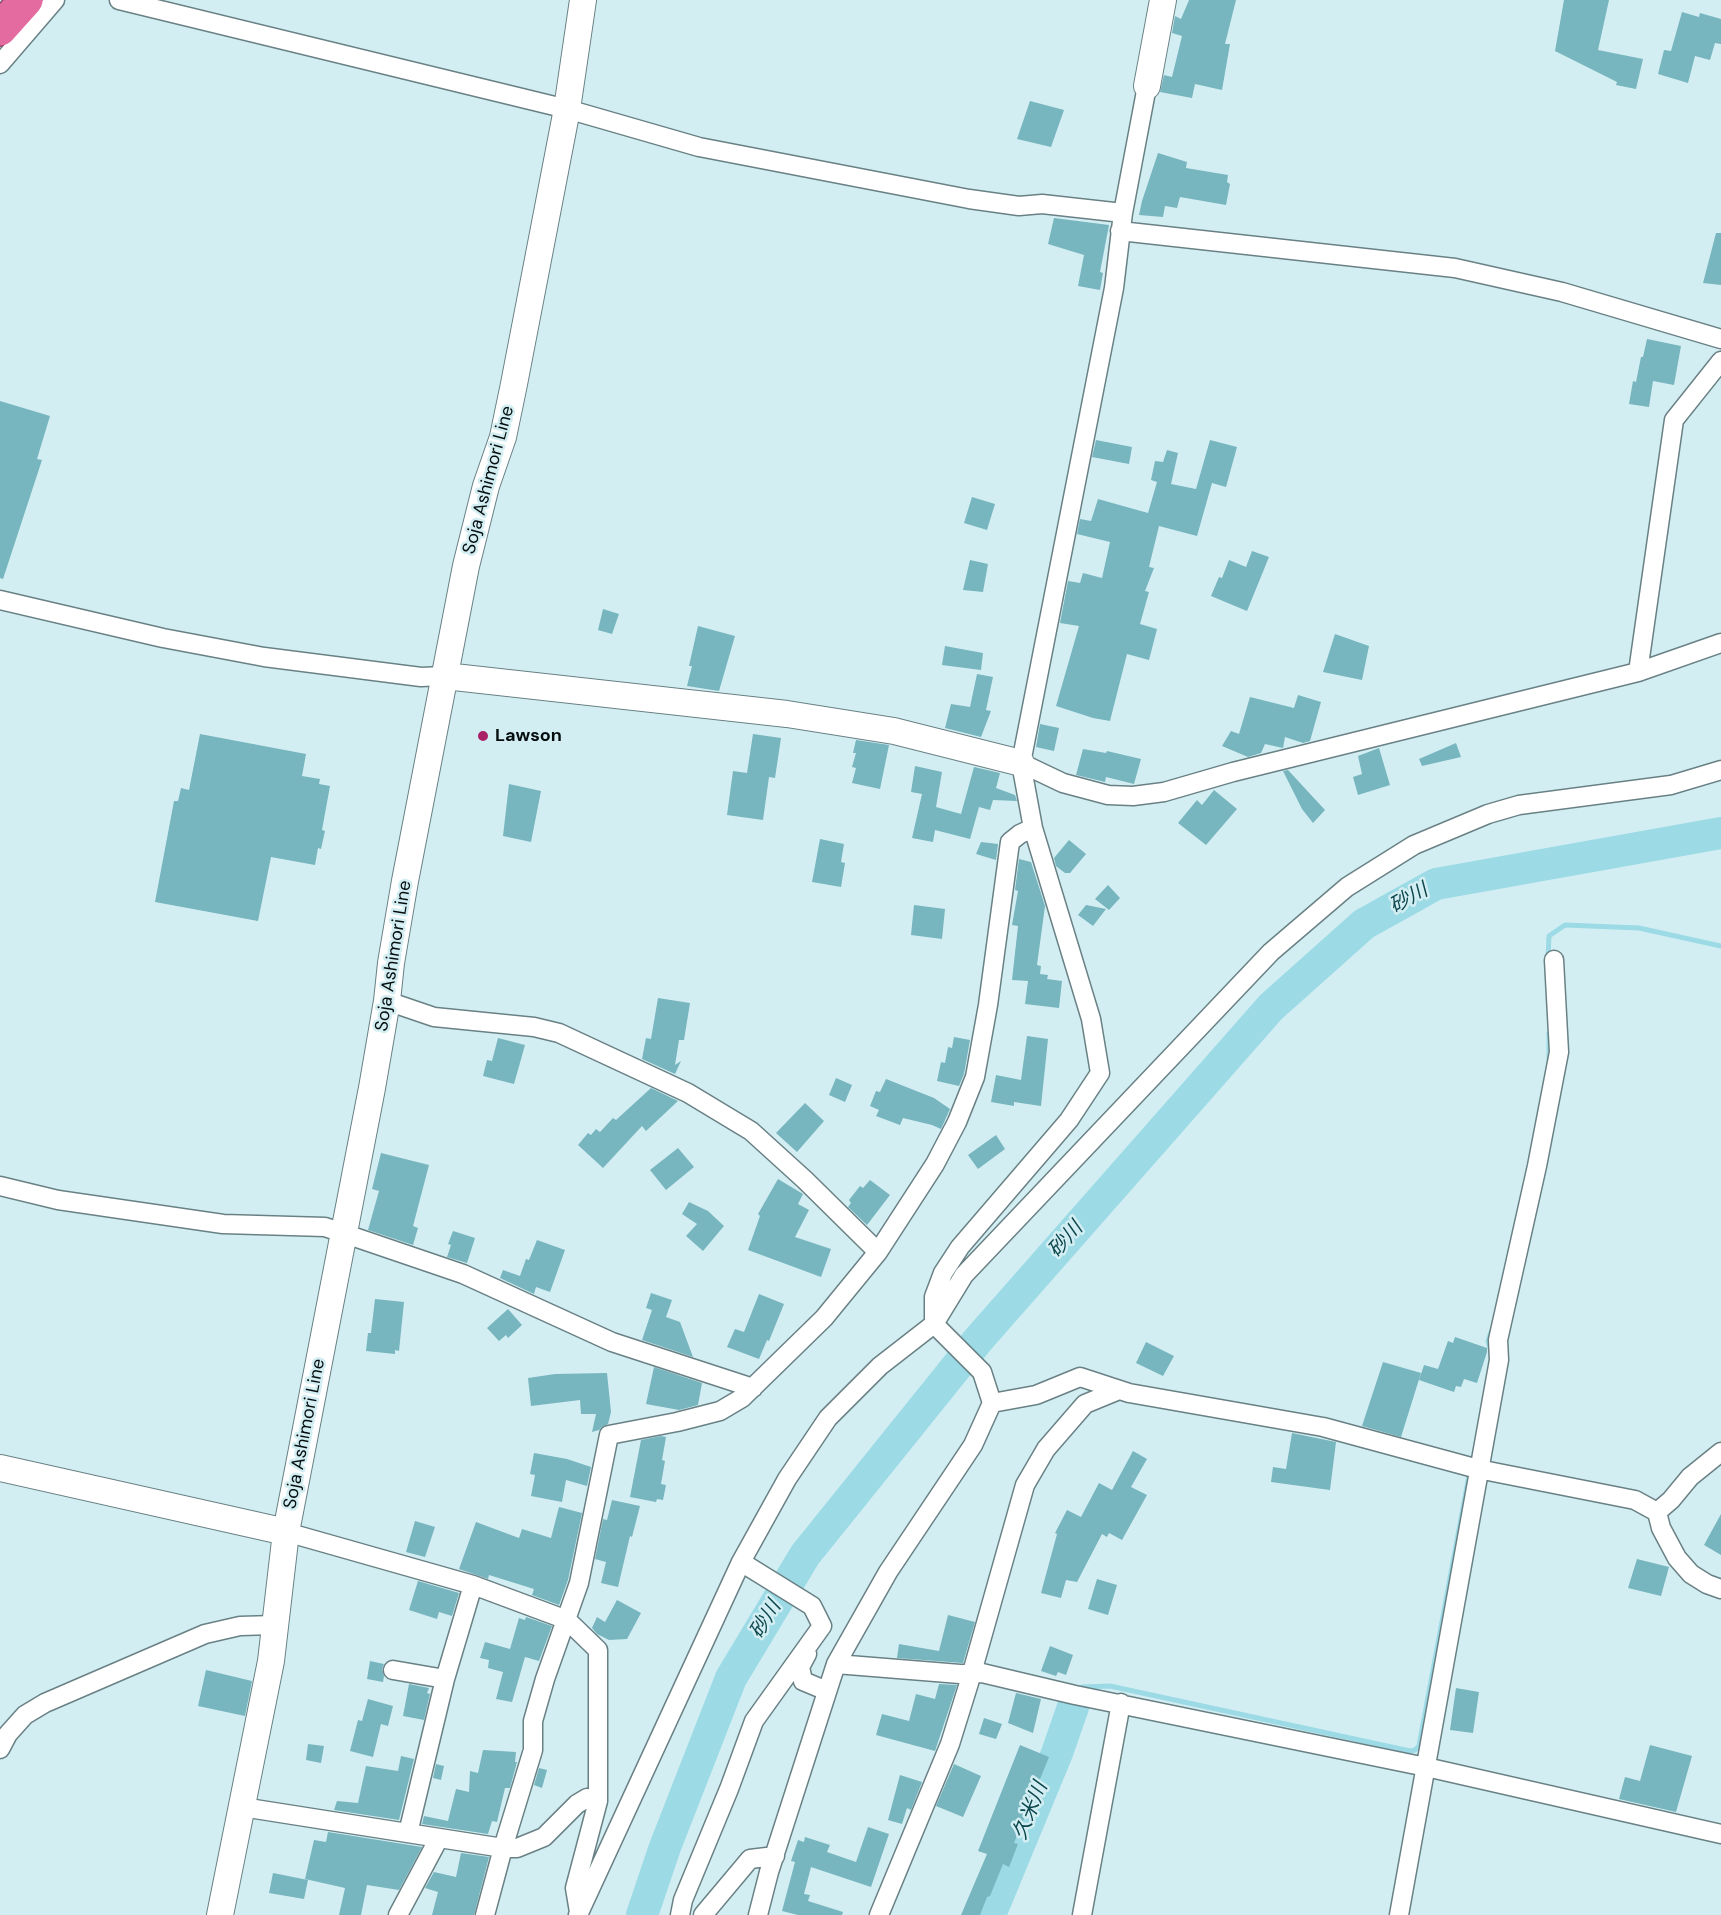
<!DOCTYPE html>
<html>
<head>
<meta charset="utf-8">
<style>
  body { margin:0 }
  canvas { display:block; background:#d3eef2 }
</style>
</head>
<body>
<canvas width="1721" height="1915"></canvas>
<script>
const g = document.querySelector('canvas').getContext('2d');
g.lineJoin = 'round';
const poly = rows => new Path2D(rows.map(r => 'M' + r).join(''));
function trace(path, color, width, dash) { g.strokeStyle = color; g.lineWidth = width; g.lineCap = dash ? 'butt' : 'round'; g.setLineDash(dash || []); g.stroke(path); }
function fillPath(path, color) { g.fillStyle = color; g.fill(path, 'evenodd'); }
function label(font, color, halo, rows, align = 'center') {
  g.font = font + ' "DM Sans","Noto Sans JP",sans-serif'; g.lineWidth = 5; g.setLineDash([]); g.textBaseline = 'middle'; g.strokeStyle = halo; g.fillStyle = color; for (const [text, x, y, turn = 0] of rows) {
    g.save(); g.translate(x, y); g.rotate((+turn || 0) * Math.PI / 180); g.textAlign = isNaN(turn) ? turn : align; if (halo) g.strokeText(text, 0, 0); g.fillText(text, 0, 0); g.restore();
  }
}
trace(poly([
  [1548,960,1549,936,1565,925,1639,928,1721,946],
  [1549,1059,1549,1033],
  [1491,1332,1488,1341,1491,1352],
  [1073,1707,1082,1687,1110,1686,1410,1751,1415,1750,1419,1746,1470,1470]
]), '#9cdbe6', 5);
trace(poly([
  [642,1915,665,1847,731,1678,805,1555,978,1340,1271,1007,1364,924,1436,884,1721,833],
  [990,1915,1057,1753,1073,1707]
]), '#9cdbe6', 32);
fillPath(poly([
  [1189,0,1236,0,1225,44,1230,44,1222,90,1195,84,1192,98,1160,92,1164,75,1172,77,1182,36,1172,33,1175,16,1181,19],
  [1564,0,1609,0,1598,50,1643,59,1636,89,1616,85,1617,82,1555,51],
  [1682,12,1699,17,1700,13,1721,19,1721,44,1715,43,1710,60,1695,56,1688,83,1658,74,1664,50,1671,51],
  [1030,101,1064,110,1051,147,1017,139],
  [1158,153,1187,162,1186,168,1228,175,1227,182,1230,184,1226,205,1180,197,1177,208,1165,206,1163,217,1139,215,1142,201],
  [1054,218,1109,225,1100,272,1103,273,1100,290,1078,286,1084,255,1048,244],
  [1716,233,1721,233,1721,285,1703,283],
  [1647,339,1681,346,1674,385,1653,381,1649,407,1629,404,1633,381,1636,382,1641,357,1643,357],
  [0,401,50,416,37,459,42,460,3,579,0,578],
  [1096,440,1132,447,1129,464,1092,457],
  [1210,440,1237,447,1226,487,1212,483,1197,536,1159,526,1149,567,1154,568,1145,591,1149,592,1140,624,1157,629,1149,660,1127,654,1110,721,1093,718,1056,706,1079,626,1060,623,1068,581,1080,583,1083,573,1102,578,1110,542,1077,534,1080,519,1091,521,1098,499,1148,513,1157,482,1151,480,1155,461,1163,462,1167,450,1178,453,1171,484,1196,489],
  [972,497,995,504,987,530,964,523],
  [1252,551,1269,557,1247,611,1211,596,1219,577,1222,578,1229,560,1246,567],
  [970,560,988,564,983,592,963,590],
  [603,609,619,614,612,634,598,630],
  [698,626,735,636,719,691,687,686,692,666,689,666],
  [1335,634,1369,646,1362,680,1323,672],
  [945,646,983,653,981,670,942,665],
  [977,674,993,677,986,710,991,711,981,737,945,728,951,704,970,707],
  [1298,695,1321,702,1310,741,1303,743,1285,737,1283,748,1265,744,1261,753,1248,757,1222,746,1231,731,1239,734,1250,697,1294,708],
  [1040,724,1059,728,1054,751,1036,747],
  [200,734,306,754,302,776,320,779,319,784,330,786,322,830,325,831,321,849,318,848,315,865,271,857,258,921,155,902,174,801,178,801,181,788,189,790],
  [753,734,781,738,775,778,769,777,763,820,727,815,733,771,747,773],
  [856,740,889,745,880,789,852,783,856,768,852,767,856,753,853,753],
  [1456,743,1461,757,1422,766,1419,759],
  [1379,748,1390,785,1358,795,1353,777,1362,774,1358,756],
  [1083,749,1106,753,1107,751,1141,759,1134,784,1106,777,1105,782,1076,775],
  [915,766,942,772,936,807,961,814,974,767,1000,773,996,788,1015,795,1017,801,993,800,990,810,979,807,970,839,935,830,933,842,912,838,922,794,911,792],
  [1288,770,1325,810,1313,823,1302,809,1283,771],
  [509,784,541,791,531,842,503,836],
  [1214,790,1237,809,1206,845,1178,823,1197,800,1202,805],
  [820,839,844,844,841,862,845,863,841,887,812,882],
  [1069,840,1086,854,1070,873,1065,873,1056,866,1054,858],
  [981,842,998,844,996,860,976,854],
  [1019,859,1031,862,1045,906,1037,965,1041,966,1040,974,1048,975,1047,979,1062,981,1059,1008,1025,1004,1028,981,1012,980,1018,926,1012,925,1018,891,1015,890],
  [1108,885,1120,898,1109,910,1095,899],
  [914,905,945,909,942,939,911,935],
  [1086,905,1106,909,1093,926,1078,915],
  [658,998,690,1003,684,1040,679,1040,675,1065,681,1061,675,1074,642,1059,646,1038,651,1039],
  [1027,1036,1048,1039,1041,1106,1014,1102,1014,1106,991,1102,996,1075,1021,1080],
  [954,1037,970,1040,964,1074,959,1086,937,1081,941,1062,945,1063,948,1047,952,1048],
  [498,1038,525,1045,514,1084,483,1076,487,1060,492,1061],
  [836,1078,852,1085,845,1102,829,1095],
  [886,1079,934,1098,950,1109,941,1129,932,1125,903,1118,900,1125,876,1116,879,1110,870,1106,876,1091,880,1092],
  [651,1088,678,1101,646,1131,642,1126,603,1168,578,1145,588,1133,591,1135,596,1129,600,1132,613,1118,616,1120],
  [805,1103,824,1121,797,1152,776,1133],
  [996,1135,1005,1149,978,1169,968,1155],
  [678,1148,694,1167,666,1190,650,1170],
  [381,1153,429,1165,413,1226,418,1228,413,1245,368,1230,379,1191,372,1189],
  [778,1179,803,1194,798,1204,809,1210,795,1237,831,1249,821,1277,748,1250,760,1216,758,1214],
  [870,1180,890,1195,867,1225,848,1207,851,1203,849,1200,860,1186,863,1188],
  [689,1202,708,1211,724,1226,703,1251,686,1236,697,1224,682,1214],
  [453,1231,475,1238,467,1263,447,1257,451,1245,448,1244],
  [537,1240,565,1250,550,1292,536,1287,534,1294,500,1278,503,1270,520,1276,526,1259,529,1260],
  [651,1293,672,1300,666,1317,680,1322,693,1357,642,1340,652,1310,646,1308],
  [759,1294,784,1304,769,1341,767,1340,759,1359,727,1347,735,1329,744,1332],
  [375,1299,404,1302,399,1351,395,1350,395,1354,366,1351,368,1333,371,1333],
  [508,1309,522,1325,508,1338,506,1335,499,1341,487,1328],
  [1455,1337,1487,1348,1487,1352,1477,1383,1464,1379,1461,1387,1456,1386,1454,1392,1419,1380,1424,1365,1438,1369,1448,1341,1453,1343],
  [1146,1342,1174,1356,1163,1376,1136,1363],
  [1383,1362,1421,1373,1401,1437,1362,1426],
  [654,1367,702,1383,698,1405,679,1410,646,1404],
  [607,1373,611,1412,608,1424,602,1427,599,1430,592,1432,596,1414,581,1414,580,1400,531,1406,528,1378,555,1374],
  [1292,1433,1336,1442,1330,1490,1271,1482,1273,1467,1286,1469],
  [661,1436,666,1437,662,1460,665,1461,661,1484,666,1485,663,1500,657,1499,656,1502,630,1497,641,1440],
  [1133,1451,1147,1459,1131,1487,1147,1495,1122,1540,1109,1533,1107,1537,1102,1534,1077,1582,1066,1580,1061,1598,1041,1593,1057,1534,1055,1533,1067,1510,1081,1517,1099,1483,1112,1490],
  [534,1453,567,1459,591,1467,587,1486,566,1480,562,1502,531,1496,535,1475,530,1474],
  [612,1500,640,1506,632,1537,630,1536,618,1587,601,1583,606,1562,595,1559,603,1519,607,1520],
  [559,1507,582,1513,568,1580,559,1605,532,1595,534,1589,489,1575,488,1579,459,1569,476,1522,519,1538,522,1529,551,1538],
  [1721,1514,1721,1555,1704,1545],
  [415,1521,435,1527,425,1557,406,1552],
  [1637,1559,1669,1567,1661,1596,1628,1588],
  [1097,1579,1117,1585,1108,1615,1088,1609],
  [418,1581,459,1593,452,1616,439,1612,437,1619,409,1610],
  [617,1600,641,1613,627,1639,609,1640,597,1634,592,1628,597,1617,605,1622],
  [948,1615,975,1622,963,1663,897,1658,899,1644,939,1651],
  [526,1617,552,1626,539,1661,525,1657,512,1702,496,1699,503,1672,488,1668,489,1660,480,1658,485,1642,510,1649,519,1618,525,1620],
  [1050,1646,1073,1655,1066,1675,1058,1672,1056,1676,1041,1671],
  [370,1661,384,1664,382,1669,384,1676,383,1682,367,1679],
  [206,1670,252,1681,245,1716,198,1706],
  [409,1684,429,1688,427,1693,430,1694,424,1720,403,1716],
  [939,1684,957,1685,935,1751,876,1735,882,1714,909,1721,916,1694,935,1699],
  [1456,1688,1479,1692,1473,1733,1450,1730],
  [1016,1693,1041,1699,1033,1733,1008,1723],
  [368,1699,393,1706,388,1726,381,1724,373,1757,350,1751,358,1720,362,1721],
  [984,1718,1002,1724,996,1739,979,1734],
  [308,1744,324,1746,321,1763,306,1760],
  [1020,1745,1049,1757,1014,1843,1018,1844,1009,1867,1003,1864,990,1896,987,1897,980,1915,961,1915,987,1854,978,1851],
  [1650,1745,1692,1756,1676,1812,1619,1799,1625,1777,1640,1781],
  [483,1750,516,1752,515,1762,517,1762,510,1788,505,1788,497,1822,492,1821,488,1834,422,1824,424,1816,448,1821,456,1789,469,1792,470,1771,478,1773],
  [401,1756,414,1759,399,1820,334,1810,337,1801,358,1803,366,1766,398,1771],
  [436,1764,444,1766,441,1780,433,1778],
  [954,1764,981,1776,963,1817,936,1806],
  [539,1768,547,1770,542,1788,534,1785],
  [900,1775,922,1782,911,1810,907,1808,902,1824,888,1820],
  [868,1827,889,1834,871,1887,811,1867,804,1894,810,1895,808,1901,843,1912,842,1915,798,1915,782,1911,795,1862,791,1861,798,1840,804,1842,805,1837,830,1845,827,1852,856,1862],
  [328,1832,422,1847,399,1890,367,1885,361,1915,339,1915,345,1888,305,1879,314,1840,326,1842],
  [461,1853,489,1857,474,1915,432,1915,438,1892,425,1888,434,1872,456,1877],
  [273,1873,308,1880,304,1899,269,1893]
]), '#77b5bf');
const street = poly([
  [119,0,567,109,699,147,969,199,1019,206,1042,204,1123,213],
  [0,64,55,0],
  [1120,231,1455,268,1562,292,1721,339],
  [0,600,163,638,264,657,421,677,445,676],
  [1638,672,1674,420,1721,361],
  [1021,763,1063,783,1108,795,1133,796,1164,792,1233,772,1638,672,1721,643],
  [387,1001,434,1017,534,1027,559,1033,688,1093,751,1131,805,1180,878,1252],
  [0,1186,58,1200,223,1224,325,1227,463,1274,612,1342,753,1388],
  [992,1403,1036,1395,1080,1377,1129,1393,1323,1427,1478,1469,1635,1500,1657,1512,1661,1528,1677,1558,1691,1574,1707,1584,1721,1589],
  [1657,1512,1671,1500,1690,1477,1721,1452],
  [286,1532,473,1585,567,1620,598,1650,598,1801,575,1888,579,1912],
  [741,1562,812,1606,822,1626],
  [807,1654,800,1667,803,1681,827,1691],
  [836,1664,960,1674,982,1673,1075,1695,1426,1767,1721,1834],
  [393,1670,445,1679],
  [0,1749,8,1734,25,1715,45,1703,205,1634,240,1626,275,1625],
  [242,1807,503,1848,517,1848,544,1837,577,1804,587,1798,598,1801],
  [408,1833,445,1679,473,1585],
  [398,1915,439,1838],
  [485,1915,503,1848,533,1750,533,1721,545,1679,579,1583,609,1435,677,1422,720,1411,742,1398,824,1318,878,1252,935,1164,957,1122,975,1077,988,1005,1010,842,1020,834,1033,828],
  [578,1915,741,1562,787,1479,828,1418,880,1366,934,1324,964,1275,1271,952,1347,887,1414,845,1488,814,1519,805,1671,785,1721,770],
  [680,1915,683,1900,729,1789,754,1721,822,1626],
  [703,1915,750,1859,775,1856],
  [758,1915,769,1872,836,1664,888,1572,973,1445,992,1403,982,1372,934,1324,934,1297,943,1273,960,1247,1069,1120,1100,1073,1091,1019,1033,828,1021,763,1114,288,1123,213,1147,86],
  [879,1915,950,1744,969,1683,1025,1485,1046,1449,1085,1404,1119,1390],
  [1082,1915,1121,1703],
  [1399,1915,1499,1360,1498,1340,1537,1166,1559,1052,1554,960]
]);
const secondary = poly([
  [1147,86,1163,0],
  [445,676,787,714,894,731,1021,763],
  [0,1468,286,1532],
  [220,1915,271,1661,286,1532,372,1088,387,1001,391,963,405,881,466,566,486,486,503,437,514,384,567,109,583,0]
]);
const highway = poly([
  [0,29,26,0]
]);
trace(street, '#698185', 21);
trace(secondary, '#698185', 28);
trace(highway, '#954a6c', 36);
trace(street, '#fff', 18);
trace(secondary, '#fff', 26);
trace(highway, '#e36b9f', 33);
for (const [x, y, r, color] of [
  [483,736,6,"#a92066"]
]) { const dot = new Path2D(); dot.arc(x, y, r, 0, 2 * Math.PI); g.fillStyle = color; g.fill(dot); trace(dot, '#d3eef2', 2); }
label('18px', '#050d0e', '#d3eef2', [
  ["Soja Ashimori Line",489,480,-75],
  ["Soja Ashimori Line",394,956,-81],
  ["Soja Ashimori Line",305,1434,-79]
]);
label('bold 18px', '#050d0e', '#d3eef2', [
  ["Lawson",495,736]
], 'left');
label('italic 20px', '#0d474e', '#d3eef2', [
  ["砂川",1409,899,-29],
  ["砂川",1066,1240,-49],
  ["砂川",766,1620,-59],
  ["久米川",1031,1811,-68]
]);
</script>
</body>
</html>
